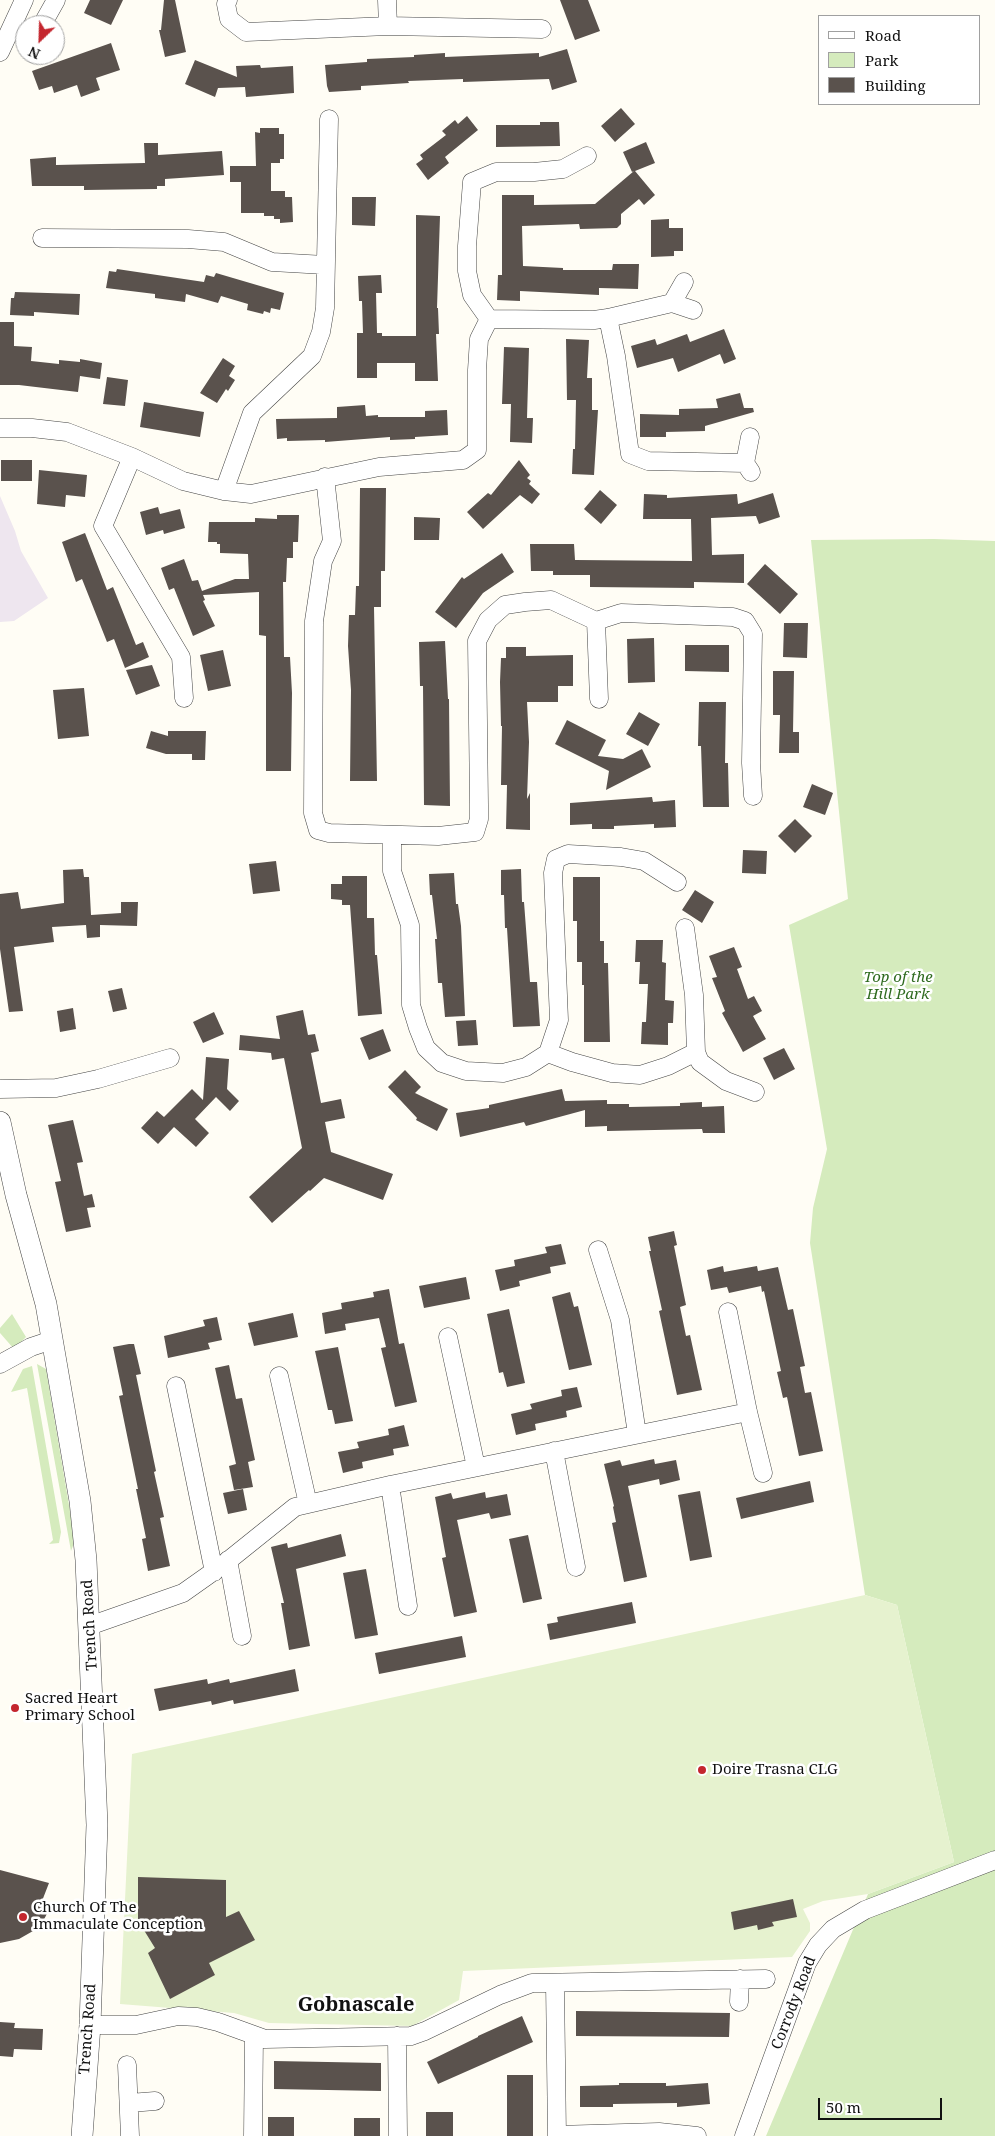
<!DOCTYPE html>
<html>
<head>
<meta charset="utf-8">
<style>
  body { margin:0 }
  #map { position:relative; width:995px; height:2136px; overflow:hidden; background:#fffdf5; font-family:"Noto Serif",serif }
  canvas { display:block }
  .legend { position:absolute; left:818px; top:15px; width:162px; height:90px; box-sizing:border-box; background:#fff; border:1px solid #a0a0a0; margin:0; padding:6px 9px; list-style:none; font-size:15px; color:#111 }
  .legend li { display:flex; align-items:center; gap:10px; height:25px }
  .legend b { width:25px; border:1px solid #a0a0a0 }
  .north { position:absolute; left:15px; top:15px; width:50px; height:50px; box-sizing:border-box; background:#fff; border:1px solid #a0a0a0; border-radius:50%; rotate:204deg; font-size:14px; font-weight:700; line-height:20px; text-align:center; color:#111 }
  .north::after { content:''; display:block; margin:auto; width:18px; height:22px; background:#c4262e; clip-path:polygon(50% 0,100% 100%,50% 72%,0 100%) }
  .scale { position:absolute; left:818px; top:2098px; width:124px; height:22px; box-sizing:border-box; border:2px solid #111; border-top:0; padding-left:6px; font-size:15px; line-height:18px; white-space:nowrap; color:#111; -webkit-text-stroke:4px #fff; paint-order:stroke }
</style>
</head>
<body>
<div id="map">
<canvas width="995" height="2136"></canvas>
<ul class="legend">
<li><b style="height:6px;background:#fff"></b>Road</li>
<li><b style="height:14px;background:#d5ebbd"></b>Park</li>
<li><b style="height:14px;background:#5a524d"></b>Building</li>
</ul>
<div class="north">N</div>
<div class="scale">50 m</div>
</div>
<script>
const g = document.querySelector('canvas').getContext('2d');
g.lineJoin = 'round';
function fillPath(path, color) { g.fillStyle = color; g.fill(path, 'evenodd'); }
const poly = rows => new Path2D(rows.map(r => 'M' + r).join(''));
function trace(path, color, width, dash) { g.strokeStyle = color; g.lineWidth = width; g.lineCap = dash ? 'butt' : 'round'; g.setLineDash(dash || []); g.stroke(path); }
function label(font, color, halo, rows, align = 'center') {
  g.font = font + ' "Noto Serif",serif'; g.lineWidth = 5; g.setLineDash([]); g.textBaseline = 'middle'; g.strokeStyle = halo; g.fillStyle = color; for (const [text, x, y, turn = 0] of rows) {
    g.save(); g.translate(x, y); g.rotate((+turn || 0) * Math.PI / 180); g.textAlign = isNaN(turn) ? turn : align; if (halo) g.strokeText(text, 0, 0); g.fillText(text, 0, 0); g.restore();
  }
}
fillPath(poly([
  [0,496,15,531,21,551,48,598,14,621,0,622]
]), '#eee6ef');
fillPath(poly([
  [934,539,995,541,995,2136,766,2136,868,1894,954,1862,897,1605,865,1595,810,1243,813,1208,827,1149,789,925,848,899,811,540],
  [12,1314,26,1337,14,1349,0,1333,0,1328],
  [37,1364,46,1369,72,1523,74,1543,71,1551],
  [32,1366,61,1532,59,1543,49,1544,53,1540,27,1388,11,1392,23,1369]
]), '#d5ebbd');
fillPath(poly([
  [865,1595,897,1605,954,1862,868,1894,823,1901,803,1909,810,1923,810,1931,792,1957,463,1971,459,2000,412,2026,269,2023,234,2013,120,2004,132,1754]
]), '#e6f2cf');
fillPath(poly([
  [90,0,123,0,111,25,84,13],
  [164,0,175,0,186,52,165,57,159,30,161,30],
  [560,0,588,0,600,31,575,40],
  [111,43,120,70,96,78,100,90,81,97,77,85,54,93,52,86,39,90,32,71],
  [567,49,577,82,552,90,549,79,463,82,463,79,408,81,409,83,361,86,361,90,329,92,327,86,325,65,367,62,367,59,414,57,414,55,445,53,445,57,539,53,539,57],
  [195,60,237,77,236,66,260,65,261,68,293,66,294,93,246,97,245,87,218,88,215,97,185,84],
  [621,108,635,124,615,142,601,126],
  [467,116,478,130,445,157,449,163,428,180,416,164,423,159,420,155,446,135,442,131,455,120,458,124],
  [540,122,559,122,560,146,496,147,496,125,540,125],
  [260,128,279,128,279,134,284,134,284,159,280,159,280,163,271,163,271,191,285,191,285,197,292,197,293,222,280,223,280,219,274,219,274,216,264,216,264,213,241,213,241,182,230,182,230,166,256,166,255,132,260,133],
  [646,142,655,163,635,171,655,195,644,205,639,199,621,214,621,224,617,228,580,229,579,224,522,226,523,266,563,268,563,270,612,270,613,264,639,264,638,289,599,288,599,295,520,291,520,301,497,300,498,275,502,275,502,195,534,195,534,205,595,204,634,171,632,172,623,152],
  [144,143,158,143,158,155,222,151,224,175,165,179,165,186,157,186,157,189,84,190,84,186,32,186,30,159,56,157,56,165,145,163],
  [352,197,376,197,375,226,352,225],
  [416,215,440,216,437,308,438,308,439,334,436,334,438,381,415,381,415,363,377,363,377,378,357,378,357,333,363,333,362,301,359,301,358,276,381,275,382,293,376,293,377,333,382,333,382,336,416,336],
  [669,219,669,228,683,228,683,251,674,251,674,256,651,257,651,220],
  [117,269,204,282,206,275,214,277,216,273,284,293,280,310,271,308,270,313,264,311,263,314,247,310,248,304,221,296,218,303,186,294,185,302,155,298,155,294,106,288,109,271,116,272],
  [15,292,80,294,79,315,34,312,34,316,10,315,11,298,14,298],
  [0,322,14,322,14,346,32,347,31,361,59,364,59,360,80,362,80,359,102,363,100,379,80,376,78,392,19,385,0,385],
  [724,329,736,359,724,364,720,354,678,372,673,358,637,368,631,346,655,339,657,345,687,334,690,342],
  [566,339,589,340,587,378,592,378,592,410,598,410,594,475,572,474,573,449,575,449,576,400,567,400],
  [504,347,529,348,527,418,533,418,532,443,510,442,511,404,502,404],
  [223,358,235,366,229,376,235,380,228,391,226,389,217,403,200,393],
  [107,377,128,380,125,406,103,404],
  [740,393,744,408,753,408,754,412,705,426,705,431,666,432,666,437,640,437,640,414,679,415,679,409,718,408,716,399],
  [144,402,204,412,200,437,140,427],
  [365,405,366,416,378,415,378,417,425,417,425,411,447,410,448,435,415,437,415,439,390,440,390,437,325,442,325,440,287,441,287,438,277,439,276,419,337,418,337,407],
  [1,460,32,460,32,481,1,481],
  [519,460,530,475,527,478,531,481,529,484,540,494,532,504,520,495,483,529,467,512,488,493,491,495],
  [39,470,87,475,85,497,66,495,65,507,37,504],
  [360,488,386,488,385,571,381,571,381,607,374,607,377,781,350,781,351,690,348,646,349,615,355,615,356,586,359,586],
  [600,490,617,505,601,524,584,509],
  [773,493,780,517,759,524,756,516,711,518,712,555,744,554,744,583,694,582,694,588,590,587,590,575,553,575,553,571,531,571,530,544,574,544,575,560,692,561,691,519,643,519,644,494,667,495,667,498,737,494,738,504],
  [158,507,160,514,180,509,185,528,164,534,163,530,146,535,140,512],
  [277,515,299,515,298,542,293,542,293,558,287,558,286,582,283,582,284,657,290,657,292,693,291,771,266,771,266,636,259,635,259,592,203,595,205,600,203,601,215,626,193,636,174,588,169,590,161,568,184,559,192,581,198,580,202,591,235,579,249,579,248,554,220,553,220,544,217,544,217,542,208,542,209,522,255,522,255,518,277,519],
  [414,517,440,518,439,540,414,540],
  [85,533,107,590,113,587,136,645,143,642,149,657,125,668,114,639,107,642,82,579,76,582,62,542],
  [502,553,514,572,483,593,456,628,435,612,462,577,464,579],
  [765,564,798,594,780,614,747,584],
  [784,623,808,623,807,658,783,657],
  [654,638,655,682,628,683,627,639],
  [445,641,448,699,449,699,450,806,424,805,423,686,420,686,419,642],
  [685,645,729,645,729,672,685,671],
  [506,647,526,647,526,656,573,655,573,686,558,686,558,702,527,702,529,742,527,799,530,793,530,830,506,829,507,785,501,785,502,726,501,726,500,682,501,658,506,658],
  [223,650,231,686,208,691,200,655],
  [152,665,160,686,136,695,126,670],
  [773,671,794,671,793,732,799,732,799,753,779,753,780,715,773,715],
  [84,688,89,736,58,739,53,690],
  [699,702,726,702,725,763,728,763,729,807,703,807,701,746,698,746],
  [639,712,660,724,648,746,626,734],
  [567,720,606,740,598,756,623,759,642,749,651,767,606,790,609,771,555,744],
  [151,731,168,736,168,731,206,731,205,760,192,760,192,754,166,754,146,748],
  [812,784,833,793,825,815,803,807],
  [652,797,653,802,675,800,676,827,654,828,654,824,614,826,614,829,592,829,592,824,570,825,570,803],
  [795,819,812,836,795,853,778,836],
  [743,850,767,851,766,874,742,873],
  [276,861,280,891,253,894,249,864],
  [83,869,84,877,89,877,91,915,121,913,121,902,138,902,137,926,100,925,100,937,87,938,86,925,52,927,54,942,14,947,23,1011,9,1012,0,949,0,894,18,892,21,909,64,903,63,870],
  [521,869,522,902,524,902,530,982,537,982,540,1026,513,1027,507,928,505,928,504,895,501,895,501,870],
  [454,873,456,904,458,904,461,926,465,1016,445,1017,442,983,438,983,435,939,437,939,432,895,430,895,429,874],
  [342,876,367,876,367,918,374,918,375,955,377,955,382,1014,358,1016,350,905,342,905,342,900,331,899,331,884,342,884],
  [573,877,600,877,600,941,604,941,604,963,608,963,610,1042,584,1042,584,985,582,985,582,962,577,962,577,921,573,921],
  [695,890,714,902,702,923,682,910],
  [636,940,663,940,662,962,666,963,665,1000,674,1001,673,1023,668,1023,668,1045,641,1044,642,1022,646,1022,648,984,639,984,640,962,635,962],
  [734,947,742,967,737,969,748,999,754,996,762,1011,753,1016,766,1039,743,1052,722,1013,725,1011,712,978,717,977,709,956],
  [122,988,127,1009,113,1012,108,991],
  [73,1008,76,1029,60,1032,57,1011],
  [303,1010,308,1035,315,1034,319,1051,311,1053,321,1103,341,1099,345,1118,325,1122,331,1152,393,1174,383,1200,324,1178,310,1191,309,1190,272,1223,249,1197,302,1148,284,1058,272,1060,271,1053,239,1050,240,1035,280,1039,276,1016],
  [214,1012,224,1034,203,1043,193,1022],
  [476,1020,478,1045,458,1046,456,1021],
  [383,1029,391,1051,369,1060,360,1038],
  [784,1048,795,1069,774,1080,763,1058],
  [206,1057,229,1059,227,1089,239,1101,230,1111,216,1097,195,1119,209,1133,196,1147,174,1127,158,1144,141,1128,157,1111,164,1117,192,1089,203,1100],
  [405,1070,421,1087,415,1093,448,1109,437,1131,416,1120,417,1118,388,1087],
  [562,1089,565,1101,607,1100,607,1104,629,1104,629,1107,680,1106,680,1103,702,1102,702,1107,724,1106,725,1133,703,1133,702,1129,607,1131,607,1126,585,1127,585,1110,526,1126,524,1122,460,1137,456,1113,489,1108,489,1105],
  [73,1120,83,1162,77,1163,84,1196,92,1194,95,1207,87,1208,91,1227,66,1232,55,1182,61,1181,48,1125],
  [674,1231,677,1245,674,1246,686,1305,680,1307,686,1336,690,1335,702,1390,677,1395,659,1311,662,1310,649,1251,651,1251,648,1237],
  [561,1244,566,1264,550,1267,551,1273,519,1281,520,1286,500,1291,495,1270,515,1266,514,1260,547,1253,545,1247],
  [723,1266,724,1272,757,1266,758,1271,778,1267,788,1310,793,1309,805,1366,800,1367,805,1393,811,1392,823,1451,799,1456,787,1397,783,1398,777,1372,781,1371,764,1291,762,1292,761,1286,729,1293,727,1287,711,1290,707,1270],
  [466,1277,470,1299,424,1308,419,1286],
  [389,1289,399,1344,404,1343,417,1402,395,1407,381,1348,386,1347,379,1318,345,1324,346,1330,325,1334,322,1313,342,1309,341,1303,374,1297,373,1292],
  [570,1292,574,1307,578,1306,592,1365,569,1370,552,1297],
  [509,1309,525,1383,507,1387,503,1372,499,1373,487,1314],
  [293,1313,298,1337,254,1346,248,1323],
  [217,1317,222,1340,208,1343,210,1349,168,1358,164,1336,205,1326,203,1320],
  [129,1344,134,1344,141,1374,136,1375,156,1471,154,1472,164,1517,160,1518,170,1566,148,1571,142,1539,146,1538,136,1489,138,1489,119,1396,123,1395,113,1347],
  [338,1347,353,1421,335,1424,332,1410,328,1410,315,1351],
  [229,1365,236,1399,242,1398,255,1460,248,1462,253,1487,234,1490,229,1466,236,1464,215,1368],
  [577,1387,582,1407,566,1411,567,1417,535,1424,536,1430,516,1435,511,1414,532,1409,530,1404,562,1396,561,1390],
  [404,1425,409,1446,393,1449,394,1455,362,1462,363,1468,343,1473,338,1452,359,1448,357,1442,389,1435,388,1429],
  [654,1459,655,1464,676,1460,680,1480,660,1485,659,1479,628,1486,647,1577,624,1582,612,1523,616,1522,613,1507,614,1506,604,1464,620,1460,622,1466],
  [810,1481,814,1502,741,1519,736,1498],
  [243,1489,247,1510,228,1514,223,1493],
  [700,1491,712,1557,690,1561,678,1495],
  [485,1492,486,1498,507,1494,511,1515,491,1519,489,1513,457,1520,477,1612,454,1617,442,1558,446,1557,435,1497,451,1493,453,1499],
  [341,1534,346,1556,296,1569,310,1646,289,1650,281,1603,284,1603,271,1547,287,1543,288,1548],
  [528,1535,542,1599,523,1603,509,1539],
  [366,1569,378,1635,355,1639,343,1573],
  [632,1602,636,1623,550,1640,547,1624,558,1622,557,1617],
  [462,1636,466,1657,379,1674,375,1653],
  [295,1669,299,1691,234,1704,233,1700,212,1705,211,1701,159,1711,154,1689,207,1679,208,1684,229,1679,230,1683],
  [0,1870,49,1883,42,1901,51,1906,40,1927,19,1939,0,1943],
  [138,1877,226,1880,226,1917,239,1911,255,1940,209,1963,215,1975,170,1999,148,1953,155,1948,142,1927,138,1926],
  [793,1899,797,1917,772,1922,774,1926,758,1930,757,1925,734,1930,731,1912],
  [576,2011,730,2013,729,2037,576,2036],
  [522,2016,533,2042,438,2084,427,2062,478,2037,478,2036],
  [0,2022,15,2023,14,2028,43,2029,42,2050,14,2049,13,2057,0,2056],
  [274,2061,381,2063,381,2091,274,2089],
  [507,2075,533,2075,533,2136,507,2136],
  [619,2083,666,2083,666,2086,708,2083,710,2104,677,2107,677,2103,613,2104,613,2107,580,2107,580,2086,619,2085],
  [426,2112,453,2112,453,2136,426,2136],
  [268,2117,294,2117,294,2136,268,2136],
  [354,2118,380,2118,380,2136,354,2136]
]), '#5a524d');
const minor = poly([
  [228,0,226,4,229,19,246,32,388,26,542,29],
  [387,0,388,26],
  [42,25,56,0],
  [0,52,24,0],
  [42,238,188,239,224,242,272,262,325,265],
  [672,303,693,310],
  [608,318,616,356,630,454,648,461,745,463],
  [489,319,472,295,467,271,467,246,472,182,496,172,534,172,563,169,587,156],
  [0,428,32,428,67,432,132,457,183,481,224,491,251,494,379,467,463,460,477,450,477,370,479,339,489,319,594,320,608,318,672,303,684,282],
  [750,437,745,463,751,472],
  [132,457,103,526,181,657,184,698],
  [325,477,332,541,323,561,314,621,313,813,318,830,329,833,438,836,475,832,479,819,479,805,477,641,488,620,505,605,525,602,551,600,596,621,621,613,733,617,745,621,753,634,751,763,753,796],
  [224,491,252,413,312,356,321,332,325,308,329,119],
  [596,621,599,699],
  [392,836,392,871,410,925,411,1005,418,1028,426,1048,442,1063,466,1071,503,1073,526,1067,548,1053,559,1020,553,873,556,859,568,854,621,857,644,861,677,882],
  [685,928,694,995,696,1052,700,1062,726,1081,755,1092],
  [548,1053,572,1062,612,1073,640,1075,668,1066,696,1052],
  [0,1089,56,1088,98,1079,170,1058],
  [598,1250,620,1320,637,1434],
  [728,1312,748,1412,763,1473],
  [448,1337,476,1467],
  [0,1364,31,1347,52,1340],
  [279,1376,308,1504],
  [176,1386,214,1572],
  [554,1451,576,1567],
  [390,1485,408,1606],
  [228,1560,242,1636],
  [89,1626,183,1593,224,1564,295,1507,390,1485,748,1412],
  [555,1983,557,2136],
  [739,2002,740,1979],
  [90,2025,136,2025,178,2016,197,2017,218,2022,265,2039,411,2036,425,2031,500,1995,532,1983,766,1979],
  [397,2036,398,2136],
  [127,2065,130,2136],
  [130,2103,155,2101],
  [557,2135,659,2132,697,2136],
  [253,2136,254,2036],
  [744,2136,807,1963,818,1945,833,1929,865,1910,995,1860]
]);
const tertiary = poly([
  [0,1122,16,1195,46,1304,80,1501,86,1560,97,1825,90,2025,82,2136]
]);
trace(minor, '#444', 19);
trace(tertiary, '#444', 22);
trace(minor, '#fff', 18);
trace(tertiary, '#fff', 21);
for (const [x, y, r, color] of [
  [15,1708,5,"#c4262e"],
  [702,1770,5,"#c4262e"],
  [23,1917,5,"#c4262e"]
]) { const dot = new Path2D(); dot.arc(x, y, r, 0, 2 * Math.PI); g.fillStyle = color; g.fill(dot); trace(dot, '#fff', 2); }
label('italic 15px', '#2f6b1f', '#fff', [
  ["Top of the",898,978],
  ["Hill Park",898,995]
]);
label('15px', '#111', '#fff', [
  ["Trench Road",90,1625,-93],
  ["Corrody Road",794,2003,-69],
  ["Trench Road",88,2029,-86]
]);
label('15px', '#111', '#fff', [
  ["Sacred Heart",25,1699],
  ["Primary School",25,1716],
  ["Doire Trasna CLG",712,1770],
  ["Church Of The",33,1908],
  ["Immaculate Conception",33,1925]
], 'left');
label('bold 20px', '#111', '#fff', [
  ["Gobnascale",356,2005]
]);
</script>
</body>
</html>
